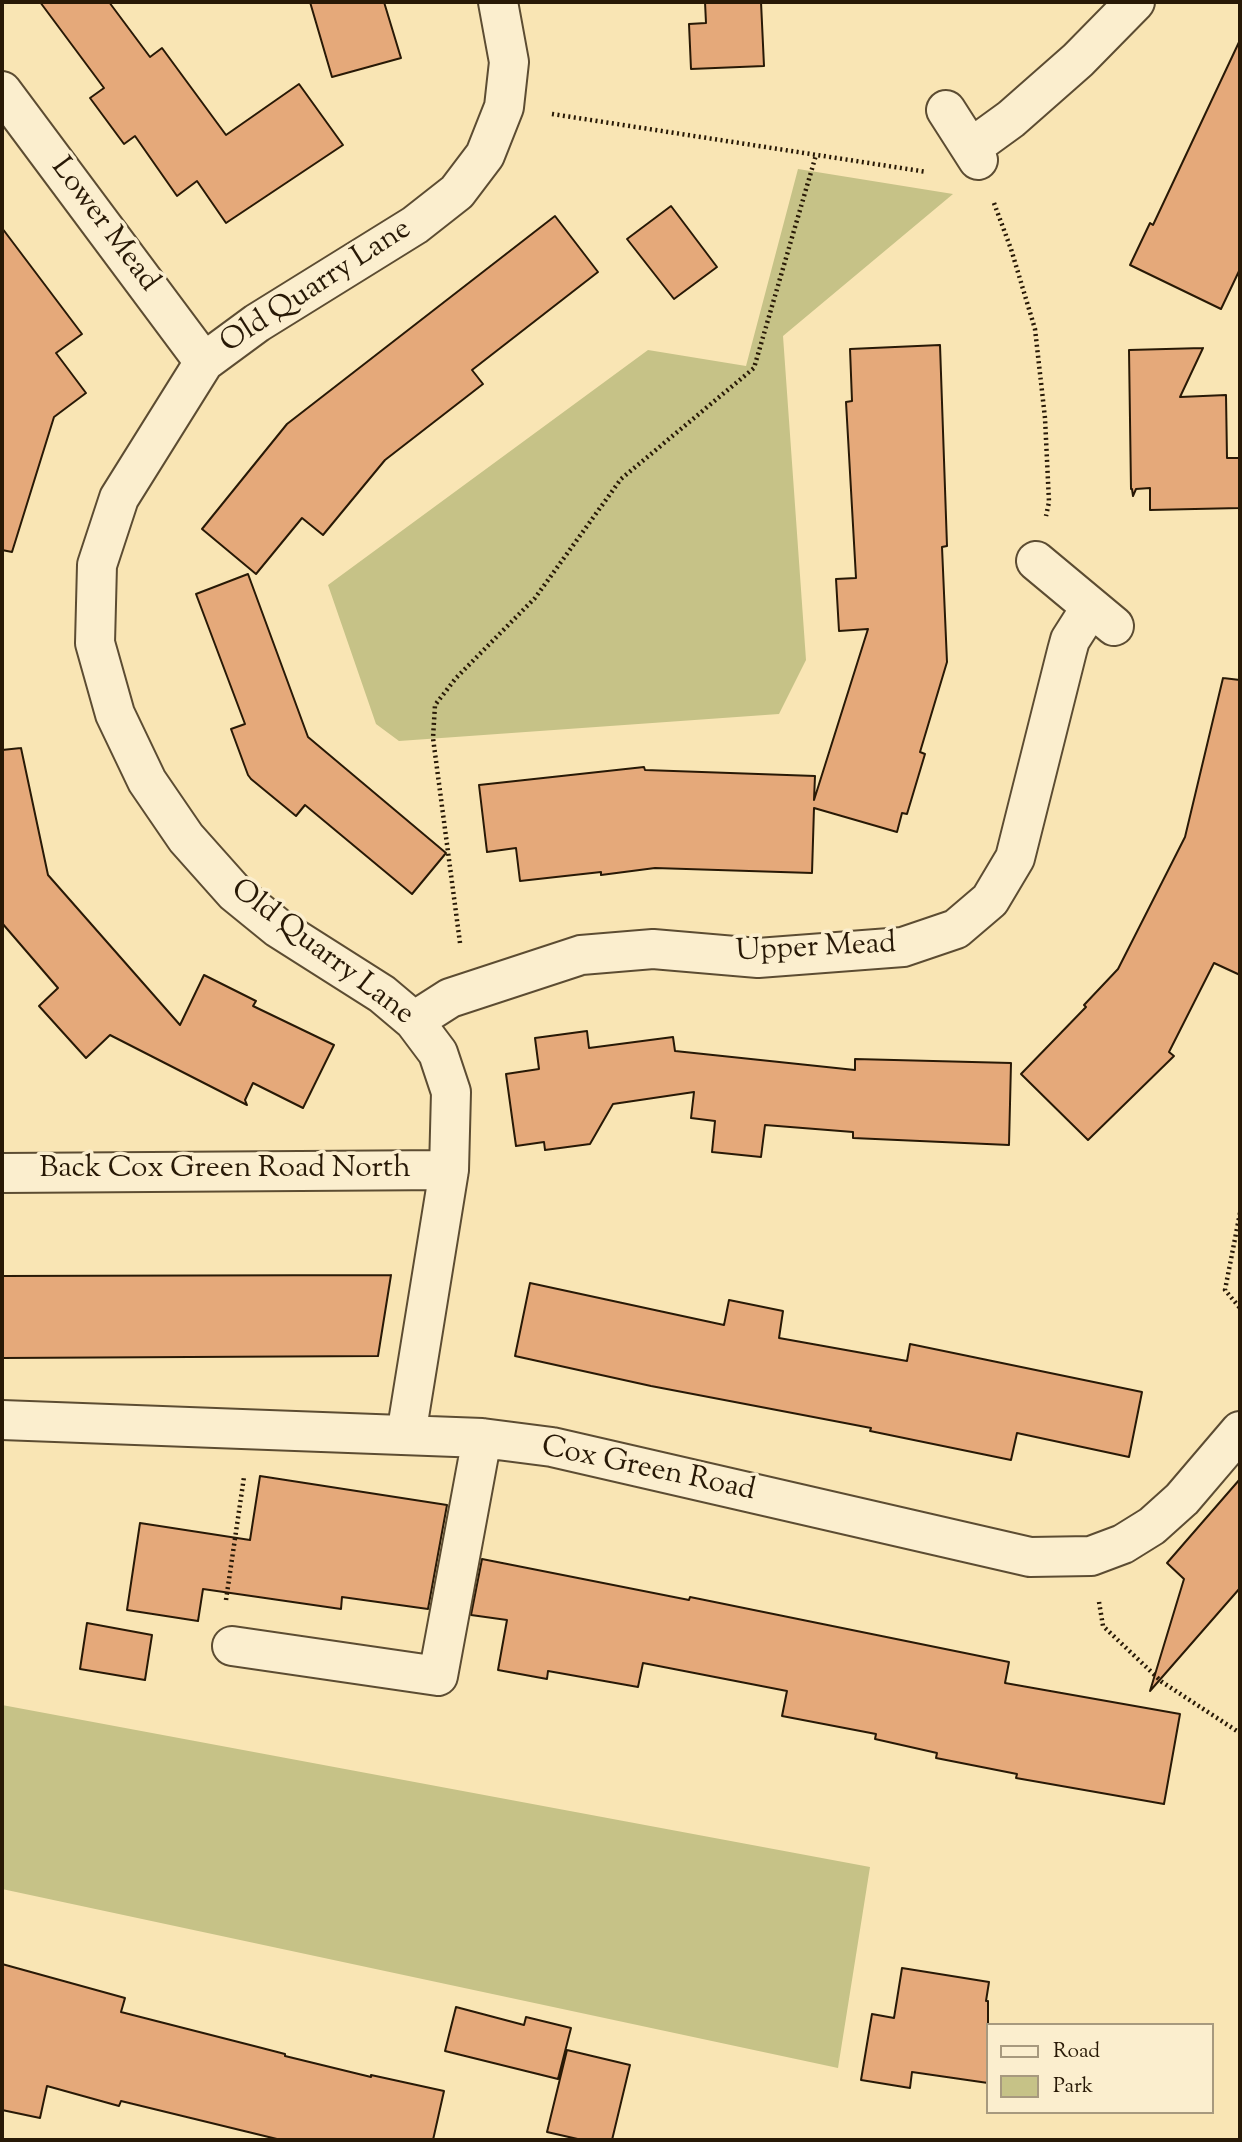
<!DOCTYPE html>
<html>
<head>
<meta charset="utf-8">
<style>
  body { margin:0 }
  #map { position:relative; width:1242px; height:2142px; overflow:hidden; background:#f9e5b4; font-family:"Sorts Mill Goudy",serif }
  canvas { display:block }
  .frame { position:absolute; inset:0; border:4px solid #281906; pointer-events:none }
  .legend { position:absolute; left:986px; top:2023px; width:228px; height:91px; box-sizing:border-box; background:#fbeece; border:2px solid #a7997e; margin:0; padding:9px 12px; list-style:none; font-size:21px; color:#281906 }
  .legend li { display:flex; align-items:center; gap:14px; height:35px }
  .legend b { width:35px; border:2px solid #a7997e }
</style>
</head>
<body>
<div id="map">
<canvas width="1242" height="2142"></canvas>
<div class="frame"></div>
<ul class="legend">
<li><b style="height:9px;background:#fbeece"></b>Road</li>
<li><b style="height:19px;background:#c6c287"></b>Park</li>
</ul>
</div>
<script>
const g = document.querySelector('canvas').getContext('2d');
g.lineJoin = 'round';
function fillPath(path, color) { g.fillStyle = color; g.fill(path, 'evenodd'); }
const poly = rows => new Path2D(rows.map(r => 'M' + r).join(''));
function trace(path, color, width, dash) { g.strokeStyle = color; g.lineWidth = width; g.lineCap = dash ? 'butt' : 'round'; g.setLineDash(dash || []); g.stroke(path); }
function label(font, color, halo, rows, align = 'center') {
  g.font = font + ' "Sorts Mill Goudy",serif'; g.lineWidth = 7; g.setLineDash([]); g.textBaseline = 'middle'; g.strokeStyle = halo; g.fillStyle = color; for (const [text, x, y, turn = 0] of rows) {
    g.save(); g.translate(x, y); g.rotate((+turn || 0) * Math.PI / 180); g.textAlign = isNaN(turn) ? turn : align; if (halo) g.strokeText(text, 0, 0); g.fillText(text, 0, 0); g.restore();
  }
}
fillPath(poly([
  [798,169,953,194,783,336,806,660,779,714,399,741,376,724,328,585,648,350,746,366],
  [2,1705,870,1867,838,2068,2,1889]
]), '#c6c287');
const building = poly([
  [40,2,109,2,150,57,162,48,226,135,299,84,343,145,226,223,197,181,177,196,135,136,124,144,90,98,104,88,40,2],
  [310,2,384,2,401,58,332,77,310,2],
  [705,2,761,2,764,66,691,69,689,24,706,23,705,2],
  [1240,40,1240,269,1221,309,1130,265,1150,223,1153,225,1240,40],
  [671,206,717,267,674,299,627,239,671,206],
  [555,216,598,272,472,370,483,384,385,460,323,535,302,518,256,574,202,529,287,424,555,216],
  [2,228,82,334,56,353,86,393,54,417,12,552,2,550,2,228],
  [940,345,947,546,942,547,947,662,920,752,925,754,907,814,902,813,897,832,814,808,812,873,655,868,601,875,601,872,520,881,516,848,487,852,479,785,644,767,645,770,815,776,814,800,868,629,839,631,836,579,856,578,846,402,852,401,850,349,940,345],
  [1203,348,1180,397,1226,395,1227,458,1240,458,1240,508,1150,510,1150,488,1136,489,1133,496,1132,489,1131,489,1129,350,1203,348],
  [248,574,308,737,446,853,412,894,305,805,296,816,251,779,248,775,231,729,245,724,196,594,248,574],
  [1223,678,1240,680,1240,975,1214,963,1169,1052,1174,1056,1088,1140,1021,1074,1086,1007,1084,1005,1118,969,1185,837,1223,678],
  [21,748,48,875,180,1025,204,975,256,1001,253,1006,334,1045,303,1108,253,1083,245,1100,247,1105,110,1035,86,1058,39,1006,58,988,2,923,2,750,21,748],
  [587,1031,589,1048,673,1037,675,1051,855,1070,855,1059,1011,1063,1009,1145,853,1138,853,1132,765,1125,761,1157,712,1152,715,1121,691,1118,694,1092,613,1104,590,1144,545,1150,544,1142,516,1146,506,1074,539,1069,535,1038,587,1031],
  [391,1275,378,1356,2,1358,2,1276,391,1275],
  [530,1283,724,1325,729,1300,783,1311,779,1338,907,1361,910,1344,1142,1392,1129,1457,1017,1433,1011,1460,870,1431,871,1428,651,1386,515,1356,530,1283],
  [260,1476,447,1505,428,1609,342,1597,341,1609,203,1589,198,1621,127,1610,140,1523,250,1540,260,1476],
  [1240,1479,1240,1588,1150,1691,1184,1579,1167,1563,1240,1479],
  [482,1559,689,1600,690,1597,1009,1662,1005,1683,1180,1714,1164,1804,1016,1778,1017,1774,936,1758,937,1753,875,1739,876,1734,782,1716,787,1691,643,1663,638,1687,548,1671,547,1679,498,1670,507,1620,471,1615,482,1559],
  [87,1623,152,1635,145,1680,80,1669,87,1623],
  [2,1964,125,1998,121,2012,258,2047,285,2054,285,2056,371,2077,371,2075,444,2091,433,2140,281,2140,121,2101,119,2106,47,2086,40,2118,2,2110,2,1964],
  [902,1968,989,1982,986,2001,988,2001,988,2083,912,2072,910,2088,861,2080,872,2014,894,2018,902,1968],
  [456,2007,524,2025,526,2017,571,2028,558,2079,445,2051,456,2007],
  [567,2050,630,2065,612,2140,582,2140,547,2132,567,2050]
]);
fillPath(building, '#e5a97a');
trace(building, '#281906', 2);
const minor = poly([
  [2,91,204,362],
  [946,110,978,160],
  [971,148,1011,119,1078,60,1135,2],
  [1036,561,1114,626],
  [414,1021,450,998,581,955,653,949,758,958,903,947,956,929,990,900,1015,858,1067,651,1070,640,1091,607],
  [2,1173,449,1170],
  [2,1420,482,1438,552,1447,1030,1557,1091,1556,1123,1544,1152,1526,1182,1499,1240,1431],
  [406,1435,449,1170,451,1092,438,1053,414,1021,382,994,278,928,235,893,186,838,147,781,115,714,95,643,97,565,119,498,204,362,257,323,415,225,457,192,485,155,504,107,509,62,498,2],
  [232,1646,438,1676,482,1438]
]);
trace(minor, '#5c4c32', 42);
trace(poly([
  [552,114,927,172],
  [994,203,1011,249,1035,329,1045,418,1049,502,1046,516],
  [460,943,433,738,435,705,456,678,535,598,621,479,754,368,816,155],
  [1240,1213,1225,1290,1240,1308],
  [226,1600,244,1477],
  [1099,1602,1103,1626,1162,1682,1240,1733]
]), '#281906', 4.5, [2, 3.5]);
trace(minor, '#fbeece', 38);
label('30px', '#281906', '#fbeece', [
  ["Lower Mead",103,226,53],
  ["Old Quarry Lane",317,288,-33],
  ["Upper Mead",816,950,-3],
  ["Old Quarry Lane",321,954,37],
  ["Back Cox Green Road North",225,1171],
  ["Cox Green Road",648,1471,12]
]);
</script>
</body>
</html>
